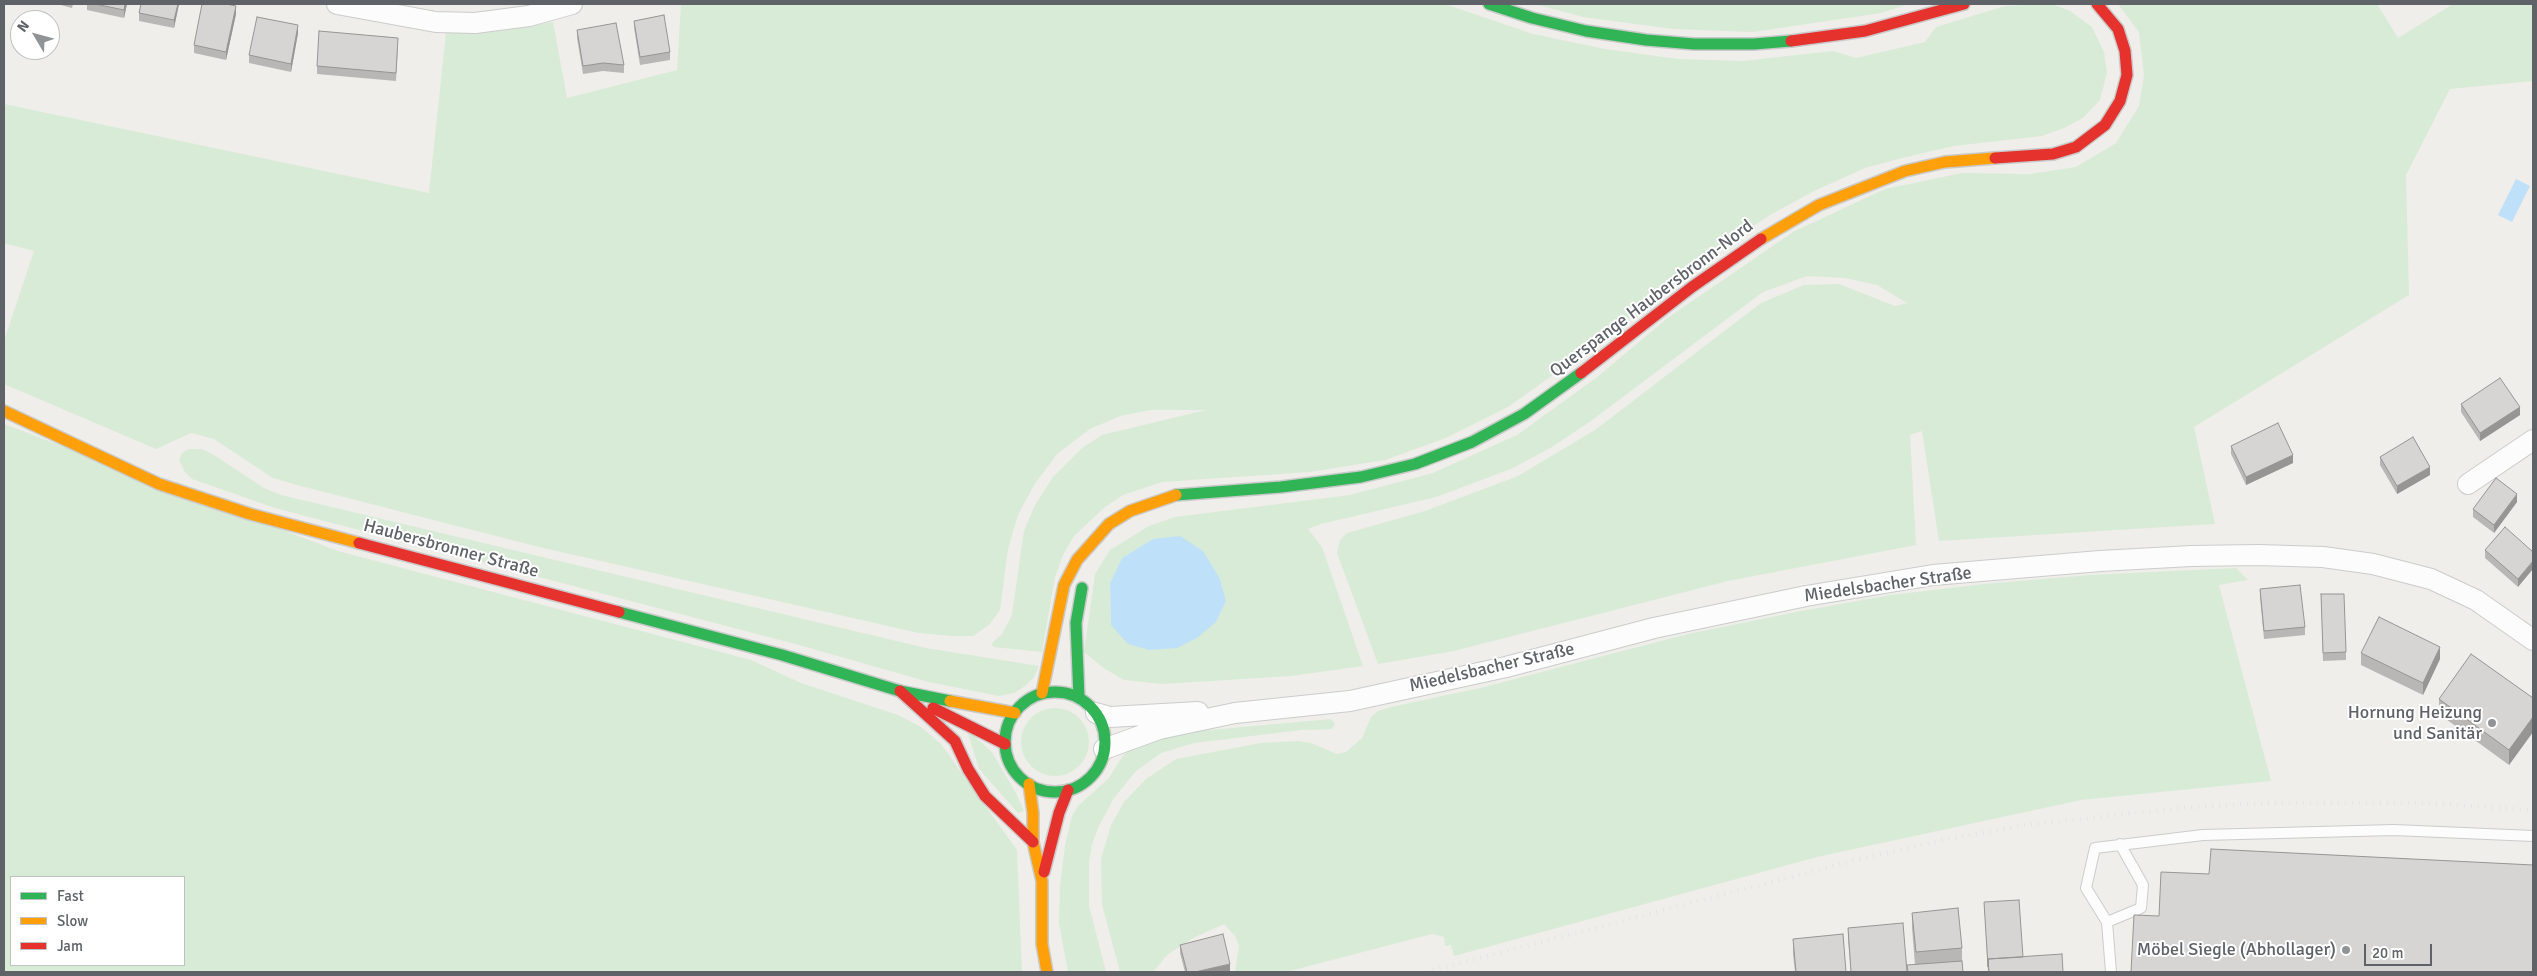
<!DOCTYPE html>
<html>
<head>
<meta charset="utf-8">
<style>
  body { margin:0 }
  #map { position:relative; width:2537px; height:976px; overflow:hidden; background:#efeeea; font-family:Signika,sans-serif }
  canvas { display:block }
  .frame { position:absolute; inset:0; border:5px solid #5f6368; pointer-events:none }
  .legend { position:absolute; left:10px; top:876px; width:175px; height:90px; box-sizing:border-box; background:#fff; border:1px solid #bfc1c3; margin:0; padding:6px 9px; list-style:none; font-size:15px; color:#5f6368 }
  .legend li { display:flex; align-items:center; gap:10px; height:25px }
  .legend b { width:25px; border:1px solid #bfc1c3 }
  .north { position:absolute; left:10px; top:10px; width:50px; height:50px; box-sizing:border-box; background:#fff; border:1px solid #bfc1c3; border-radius:50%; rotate:307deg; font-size:14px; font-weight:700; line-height:20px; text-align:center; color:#5f6368 }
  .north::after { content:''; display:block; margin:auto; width:18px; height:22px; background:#919496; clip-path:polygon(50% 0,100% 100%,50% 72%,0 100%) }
  .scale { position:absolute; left:2364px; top:944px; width:68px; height:22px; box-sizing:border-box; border:2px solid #5f6368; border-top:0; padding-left:6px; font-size:15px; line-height:18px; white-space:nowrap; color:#5f6368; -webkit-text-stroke:4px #fff; paint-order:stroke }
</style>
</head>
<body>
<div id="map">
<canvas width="2537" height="976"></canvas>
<div class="frame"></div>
<ul class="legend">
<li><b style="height:6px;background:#30b455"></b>Fast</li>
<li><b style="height:6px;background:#ff9f0a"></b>Slow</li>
<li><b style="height:6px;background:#e5322d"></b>Jam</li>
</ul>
<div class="north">N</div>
<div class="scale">20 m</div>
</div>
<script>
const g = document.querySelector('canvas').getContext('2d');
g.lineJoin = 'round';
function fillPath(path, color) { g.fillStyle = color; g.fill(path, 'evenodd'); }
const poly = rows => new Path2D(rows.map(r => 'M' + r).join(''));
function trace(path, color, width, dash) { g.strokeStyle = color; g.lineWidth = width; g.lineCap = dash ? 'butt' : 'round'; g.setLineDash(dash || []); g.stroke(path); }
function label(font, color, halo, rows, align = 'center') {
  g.font = font + ' Signika,sans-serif'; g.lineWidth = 4; g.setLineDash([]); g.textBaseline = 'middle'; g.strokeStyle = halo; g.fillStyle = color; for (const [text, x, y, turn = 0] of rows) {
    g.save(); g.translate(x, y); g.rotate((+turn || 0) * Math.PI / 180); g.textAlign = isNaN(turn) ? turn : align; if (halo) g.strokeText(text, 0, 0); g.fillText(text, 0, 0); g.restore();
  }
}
fillPath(poly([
  [681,4,1445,4,1533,34,1605,49,1678,59,1743,61,1833,51,1856,58,1925,42,1936,27,2005,6,2052,4,2070,11,2092,27,2104,52,2107,73,2100,100,2083,118,2064,128,2042,136,1954,146,1906,157,1865,168,1814,191,1770,215,1717,250,1588,350,1508,407,1446,438,1385,460,1310,472,1162,482,1123,495,1105,507,1074,536,1063,555,1055,577,1042,652,994,647,991,644,1002,634,1012,615,1024,531,1035,505,1053,477,1082,448,1102,435,1206,410,1150,410,1120,416,1090,429,1057,454,1034,485,1018,515,1008,549,1000,610,989,625,973,636,952,636,919,633,539,547,297,485,273,478,214,439,191,433,156,449,4,384,4,341,34,251,4,243,4,104,429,193,446,32,502,31,553,22,567,98,677,70],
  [1535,4,1909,4,1881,13,1753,32,1673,29,1583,17],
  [2118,4,2377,4,2398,38,2453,4,2533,4,2533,81,2450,89,2406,175,2409,295,2194,427,2215,524,1939,541,1922,431,1910,435,1916,545,1728,581,1454,651,1378,664,1337,553,1340,540,1347,533,1425,511,1518,476,1595,430,1761,303,1804,285,1839,284,1895,306,1907,303,1877,285,1845,278,1807,276,1763,292,1591,421,1552,447,1511,469,1436,497,1321,524,1308,529,1322,547,1363,666,1291,676,1162,684,1124,680,1105,669,1084,652,1095,574,1110,550,1149,526,1175,517,1350,495,1433,473,1517,435,1596,378,1669,317,1793,232,1885,189,1962,173,2030,174,2076,167,2116,143,2139,106,2144,75,2139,32],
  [1153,539,1220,579,1226,601,1216,622,1111,625,1110,583,1122,558],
  [4,424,338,551,751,660,801,683,898,715,921,727,941,744,1017,850,1022,972,4,972],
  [11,877,184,877,184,965,11,965],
  [189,449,202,449,214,455,264,488,281,495,926,648,1039,666,1034,677,1025,686,1014,693,999,696,929,682,799,645,275,508,192,479,185,472,179,460,182,453],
  [2236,568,2248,580,2219,585,2271,781,2081,800,1817,857,1454,956,1451,945,1445,946,1444,937,1432,934,1286,972,1235,972,1239,946,1235,936,1224,924,1193,938,1167,955,1153,972,1120,972,1102,905,1101,859,1111,825,1124,802,1146,779,1176,759,1261,743,1298,741,1311,743,1337,754,1346,752,1362,738,1371,717,1378,711,1391,707,1480,688,1688,634,1801,611,1891,595,1984,584,2090,575],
  '1021 742a34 34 0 1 1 68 0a34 34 0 1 1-68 0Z',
  [1331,719,1335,724,1332,729,1301,730,1194,743,1161,753,1136,771,1114,798,1099,826,1092,844,1089,863,1089,906,1106,972,1068,972,1059,923,1060,886,1065,846,1072,816,1078,806,1109,778,1124,754,1137,744,1187,732],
  [967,730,992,752,1017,795,1024,811,1018,813,979,769]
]), '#d8ebd6');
fillPath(poly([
  [2516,179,2530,186,2512,222,2498,215],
  [1180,536,1203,551,1220,579,1226,601,1216,622,1197,638,1177,648,1149,650,1128,644,1111,625,1110,583,1122,558,1153,539]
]), '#bfe0f9');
const lane = poly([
  [2107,922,2141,908,2143,885,2120,844],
  [2111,972,2107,922,2086,888,2095,848,2203,835,2394,830,2533,836]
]);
const street = poly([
  [337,4,436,22,475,23,529,16,572,4],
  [2468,484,2533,440],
  [1096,713,1110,717,1198,712],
  [1104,749,1159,729,1235,713,1350,701,1506,667,1654,628,1806,596,1933,575,2100,561,2191,556,2258,555,2323,557,2373,564,2431,579,2476,600,2533,640]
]);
const fast = poly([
  [1489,4,1532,18,1586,31,1646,40,1694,44,1754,44,1791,41],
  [1176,495,1281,487,1361,477,1415,464,1472,442,1524,414,1581,373],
  [619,612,782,655,900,691,950,701],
  '1005 742a50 50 0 1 1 100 0a50 50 0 1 1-100 0Z',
  [1079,698,1076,623,1082,588]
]);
const slow = poly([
  [1761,239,1819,205,1905,171,1945,162,1995,158],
  [4,411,159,484,250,514,359,543],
  [1042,693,1064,585,1077,560,1109,524,1130,511,1176,495],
  [950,701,1015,713],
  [1029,784,1033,813,1033,842,1042,881,1042,944,1047,972]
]);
const jam = poly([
  [1791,41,1865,31,1964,4],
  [1995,158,2053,154,2076,147,2105,125,2120,101,2127,75,2125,51,2118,29,2097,4],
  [1581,373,1692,287,1761,239],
  [359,543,619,612],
  [900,691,955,741,968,769,985,796,1033,842],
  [933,708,1005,744],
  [1044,872,1059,813,1068,790]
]);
trace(lane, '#cbcccc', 12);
trace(street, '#cbcccc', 22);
trace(fast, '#cacacb', 14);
trace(slow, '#cacacb', 14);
trace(jam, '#cacacb', 14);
trace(lane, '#fdfcfc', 10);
trace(street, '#fdfcfc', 20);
trace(fast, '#30b455', 11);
trace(slow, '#ff9f0a', 11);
trace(jam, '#e5322d', 11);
trace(poly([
  [1426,972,1856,860,1942,840,2026,825,2182,808,2265,803,2427,803,2533,810]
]), '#e4e4e4', 4, [1, 6]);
fillPath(poly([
  [57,4,73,4,72,8],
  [87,4,127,4,124,18,87,10],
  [141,4,179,4,174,28,139,21,139,13],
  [236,14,226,60,194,53,194,45],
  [634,21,670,52,670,60,640,65,634,28],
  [577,30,624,65,624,73,603,71,583,74,577,38],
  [298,33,291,72,249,63,249,55],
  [398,46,396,81,317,74,317,66],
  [2461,404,2520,415,2480,441,2461,412],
  [2231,446,2293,463,2246,485,2231,454],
  [2380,457,2430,475,2397,494,2380,465],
  [2517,502,2494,533,2473,517,2473,509],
  [2485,550,2533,552,2518,587,2485,558],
  [2260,589,2305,627,2305,635,2264,639,2260,597],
  [2321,594,2346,652,2346,660,2323,661],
  [2361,653,2440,659,2423,695,2361,665],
  [2533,698,2533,732,2509,765,2439,714,2439,699],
  [1984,902,2023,957,2063,972,1988,972],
  [1912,913,1962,948,1962,961,1963,972,1851,972,1848,940,1848,928,1907,971,1915,965,1912,928],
  [1793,939,1846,972,1795,972,1793,954],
  [1180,945,1230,972,1185,972,1180,953]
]), '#b8b7b5');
fillPath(poly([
  [125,4,127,4,124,18,124,10],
  [178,4,179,4,174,28,174,20],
  [236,6,236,14,226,60,226,52],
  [298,25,298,33,291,72,291,64],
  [2520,407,2520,415,2480,441,2480,433],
  [2293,455,2293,463,2246,485,2246,477],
  [2430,467,2430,475,2397,494,2397,486],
  [2517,494,2517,502,2494,533,2494,525],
  [2533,561,2533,569,2518,587,2518,579],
  [2440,647,2440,659,2423,695,2423,683],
  [2533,717,2533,732,2509,765,2509,750],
  [1230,964,1230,972,1195,972]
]), '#969594');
const building = poly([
  [95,4,125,4,124,10,95,4],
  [141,4,178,4,174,20,139,13,141,4],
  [202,4,226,4,236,6,226,52,194,45,202,4],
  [664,15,670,52,640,57,634,21,664,15],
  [257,17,298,25,291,64,249,55,257,17],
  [616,23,624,65,603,63,583,66,577,30,616,23],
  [319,31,398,38,396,73,317,66,319,31],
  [2500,378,2520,407,2480,433,2461,404,2500,378],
  [2278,423,2293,455,2246,477,2231,446,2278,423],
  [2413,437,2430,467,2397,486,2380,457,2413,437],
  [2496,478,2517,494,2494,525,2473,509,2496,478],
  [2505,527,2533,552,2533,561,2518,579,2485,550,2505,527],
  [2300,585,2305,627,2264,631,2260,589,2300,585],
  [2321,594,2344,594,2346,652,2323,653,2321,594],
  [2379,617,2440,647,2423,683,2361,653,2379,617],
  [2471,654,2533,698,2533,717,2509,750,2439,699,2471,654],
  [2211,849,2533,865,2533,972,2131,972,2134,915,2159,916,2161,872,2209,874,2211,849],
  [2019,900,2023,957,1988,959,1988,967,1984,902,2019,900],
  [1958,908,1962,948,1916,952,1912,913,1958,908],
  [1903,923,1907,972,1851,972,1848,928,1903,923],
  [1223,934,1230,964,1195,972,1187,972,1180,945,1223,934],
  [1843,934,1846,972,1796,972,1793,939,1843,934],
  [2062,954,2063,972,1989,972,1988,959,2062,954],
  [1962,961,1963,972,1908,972,1907,965,1962,961]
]);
fillPath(building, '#d6d5d3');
trace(building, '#969594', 1);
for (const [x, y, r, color] of [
  [2492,723,5,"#919496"],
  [2346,950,5,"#919496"]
]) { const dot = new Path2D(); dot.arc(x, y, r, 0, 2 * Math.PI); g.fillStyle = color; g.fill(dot); trace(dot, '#fff', 2); }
label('18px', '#5f6368', '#fff', [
  ["Querspange Haubersbronn-Nord",1652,299,-37],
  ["Haubersbronner Straße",451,549,15],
  ["Miedelsbacher Straße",1888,585,-8],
  ["Miedelsbacher Straße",1492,668,-13]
]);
label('18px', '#5f6368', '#fff', [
  ["Hornung Heizung",2482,713],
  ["und Sanitär",2482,734],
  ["Möbel Siegle (Abhollager)",2336,950]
], 'right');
</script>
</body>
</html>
